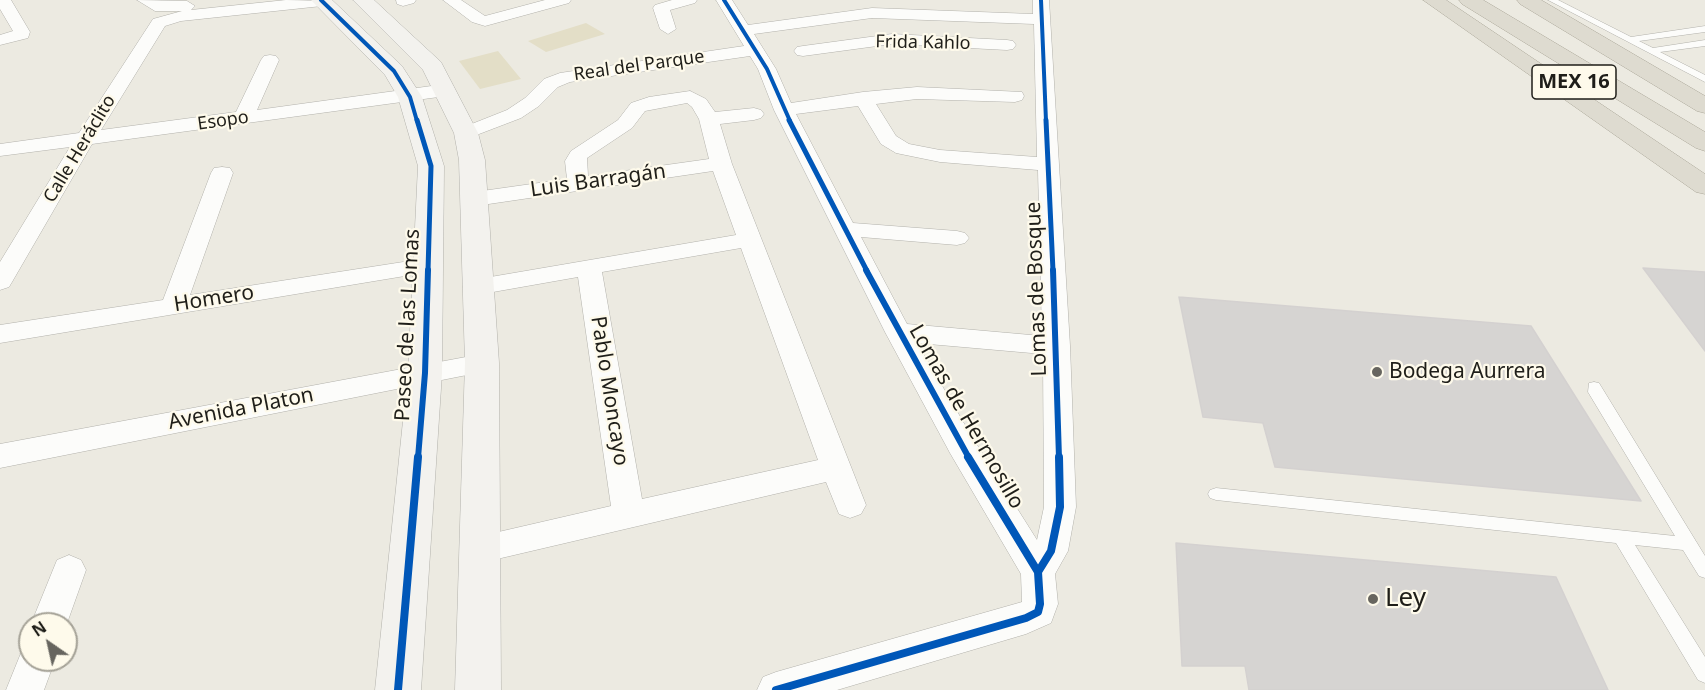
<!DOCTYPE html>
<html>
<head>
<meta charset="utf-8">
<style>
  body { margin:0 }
  #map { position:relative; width:1705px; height:690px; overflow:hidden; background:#eceae1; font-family:"Noto Sans",sans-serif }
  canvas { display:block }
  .north { position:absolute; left:18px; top:612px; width:60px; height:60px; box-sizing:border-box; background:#fefaeb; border:2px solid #a5a297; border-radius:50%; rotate:326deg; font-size:16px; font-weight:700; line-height:24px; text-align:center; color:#1f1e19 }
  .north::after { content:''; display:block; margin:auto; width:21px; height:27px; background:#67655f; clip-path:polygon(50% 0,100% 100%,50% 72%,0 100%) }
</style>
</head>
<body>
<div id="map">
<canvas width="1705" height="690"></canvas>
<div class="north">N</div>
</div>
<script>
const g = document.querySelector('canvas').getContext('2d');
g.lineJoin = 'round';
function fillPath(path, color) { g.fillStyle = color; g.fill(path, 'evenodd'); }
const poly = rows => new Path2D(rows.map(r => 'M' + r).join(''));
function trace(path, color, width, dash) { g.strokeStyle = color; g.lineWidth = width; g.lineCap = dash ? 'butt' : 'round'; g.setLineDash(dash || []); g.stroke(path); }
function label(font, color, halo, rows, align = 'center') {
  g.font = font + ' "Noto Sans",sans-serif'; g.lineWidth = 4.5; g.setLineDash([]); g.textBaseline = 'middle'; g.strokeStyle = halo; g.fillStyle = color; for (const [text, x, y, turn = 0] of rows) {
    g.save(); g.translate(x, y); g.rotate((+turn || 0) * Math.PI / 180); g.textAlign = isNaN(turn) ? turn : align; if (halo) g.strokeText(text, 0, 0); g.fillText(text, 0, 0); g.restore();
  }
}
fillPath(poly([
  [586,23,605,34,546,52,528,41],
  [498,51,521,79,480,89,459,61]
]), '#e3dec7');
const building = poly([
  [1643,268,1705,272,1705,351,1643,268],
  [1179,297,1531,326,1641,501,1275,467,1263,423,1203,417,1179,297],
  [1176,543,1556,577,1608,690,1249,690,1245,666,1182,666,1176,543]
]);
fillPath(building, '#d6d4d2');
trace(building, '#d4d1d0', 1.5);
const lane = poly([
  [1548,0,1558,0,1631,37,1705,26,1705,32,1639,41,1653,48,1705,40,1705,46,1660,52,1705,75,1705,82,1548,0],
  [1594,382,1599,383,1705,556,1705,578,1699,576,1683,550,1635,545,1705,657,1705,683,1698,680,1616,543,1216,500,1210,498,1208,494,1210,490,1216,488,1675,536,1588,392,1589,383,1594,382]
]);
const street = poly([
  [0,0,11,0,30,32,28,38,0,45,0,35,13,31,0,9,0,0],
  [137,0,187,1,195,6,191,10,286,0,330,1,322,6,181,21,165,26,101,130,236,112,261,60,264,56,270,55,276,56,279,60,257,110,446,84,453,86,455,90,453,94,446,96,92,144,12,282,9,287,0,290,0,262,70,147,0,156,0,144,79,133,153,19,182,11,155,11,137,0],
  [396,0,416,0,414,3,403,6,397,4,396,0],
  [443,0,461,0,485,16,545,0,571,0,569,3,485,26,472,22,443,0],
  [672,0,697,0,695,3,670,10,676,29,668,34,660,29,653,8,655,5,672,0],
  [716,0,732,0,748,25,872,8,1033,14,1033,0,1049,0,1070,346,1076,507,1068,551,1055,574,1058,604,1051,623,1026,634,837,690,757,690,763,677,776,672,1022,602,1021,574,950,453,885,332,774,110,758,69,750,56,570,82,558,87,539,106,521,118,466,139,459,137,456,133,459,129,507,110,525,98,544,79,560,73,744,46,716,0],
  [872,18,1034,24,1037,157,940,150,909,144,896,136,876,104,917,99,1015,102,1022,100,1024,96,1022,92,917,87,863,92,791,103,776,69,754,34,872,18],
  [858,106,881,144,896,153,940,162,1038,170,1042,336,907,324,861,237,957,245,965,243,969,238,965,233,957,231,853,223,796,114,858,106],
  [917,343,1043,354,1044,507,1037,540,972,437,917,343],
  [892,34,1007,40,1013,41,1016,45,1013,49,1007,50,892,44,803,56,797,55,794,51,797,47,803,46,892,34],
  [690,91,706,99,715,112,754,108,761,110,764,114,761,118,754,120,720,124,732,164,866,505,861,514,850,518,839,514,826,482,480,563,468,559,463,549,468,539,611,506,578,277,476,295,467,293,463,287,467,281,736,235,713,171,475,206,467,204,464,199,467,194,475,192,567,179,565,161,571,151,618,120,631,103,649,97,690,91],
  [687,103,692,107,699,119,709,159,588,176,587,158,632,128,645,111,687,103],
  [741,248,818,460,642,499,602,272,741,248],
  [222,167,230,168,233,173,190,295,429,258,438,260,441,265,438,270,429,272,0,343,0,325,163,300,211,173,214,168,222,167],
  [482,354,492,356,496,363,492,370,0,468,0,444,482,354],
  [69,555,81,560,86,570,66,626,66,624,31,624,57,560,69,555],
  [30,645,30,660,55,660,44,690,6,690,23,648,30,645]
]);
const secondary = poly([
  [311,0,332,0,402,66,422,97,444,166,442,373,421,690,375,690,408,373,418,166,398,97,385,75,311,0],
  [353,0,374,0,441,62,478,133,485,160,499,363,501,690,455,690,465,363,459,160,454,133,423,70,353,0]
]);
const highway = poly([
  [1423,0,1446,0,1705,174,1705,194,1696,192,1423,0],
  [1459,0,1483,0,1705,132,1705,151,1696,148,1462,4,1459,0],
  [1517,0,1541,0,1705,96,1705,113,1697,111,1520,4,1517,0]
]);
trace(lane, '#b2b1ab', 1);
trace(street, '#b2b1ab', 1);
trace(secondary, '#b2b1ab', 1);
trace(highway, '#aba799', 1);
fillPath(lane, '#fcfcfa');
fillPath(street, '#fcfcfa');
fillPath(secondary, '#f3f2ee');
fillPath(highway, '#dedbd0');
trace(poly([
  [321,0,394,71,410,97,417,121],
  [724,0,767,69,790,121],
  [1041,0,1046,121]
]), '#0057b8', 4);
trace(poly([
  [417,120,431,166,428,271],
  [789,120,867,271],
  [1046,120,1053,271]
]), '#0057b8', 5);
trace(poly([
  [866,270,969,458],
  [1053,270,1059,458],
  [418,458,425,373,428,270]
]), '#0057b8', 6);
trace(poly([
  [1038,572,1051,551,1060,507,1059,457],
  [398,690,418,457],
  [776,690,1026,618,1038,612,1040,604,1038,572,968,457]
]), '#0057b8', 8);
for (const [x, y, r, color] of [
  [1377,372,6,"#67655f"],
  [1373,599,6,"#67655f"]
]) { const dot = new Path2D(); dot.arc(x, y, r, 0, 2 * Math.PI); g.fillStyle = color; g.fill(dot); trace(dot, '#fefaeb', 2); }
label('18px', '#1f1e19', '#fefaeb', [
  ["Frida Kahlo",923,43,1],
  ["Real del Parque",639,66,-8],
  ["Esopo",223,121,-8],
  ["Calle Heráclito",80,149,-59]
]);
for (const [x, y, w] of [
  [1574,82,84]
]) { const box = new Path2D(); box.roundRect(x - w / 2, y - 17, w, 34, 4.5); g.fillStyle = '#fefaeb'; g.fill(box); trace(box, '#1f1e19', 1.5); }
label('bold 20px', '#1f1e19', null, [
  ["MEX 16",1574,82]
]);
label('21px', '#1f1e19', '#fefaeb', [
  ["Luis Barragán",598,181,-8],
  ["Lomas de Bosque",1037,289,-92],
  ["Homero",214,299,-9],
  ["Paseo de las Lomas",408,325,-87],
  ["Pablo Moncayo",609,391,81],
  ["Avenida Platon",241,409,-11],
  ["Lomas de Hermosillo",966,417,60]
]);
label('21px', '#1f1e19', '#fefaeb', [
  ["Bodega Aurrera",1389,372]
], 'left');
label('26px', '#1f1e19', '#fefaeb', [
  ["Ley",1385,599]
], 'left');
</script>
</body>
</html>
